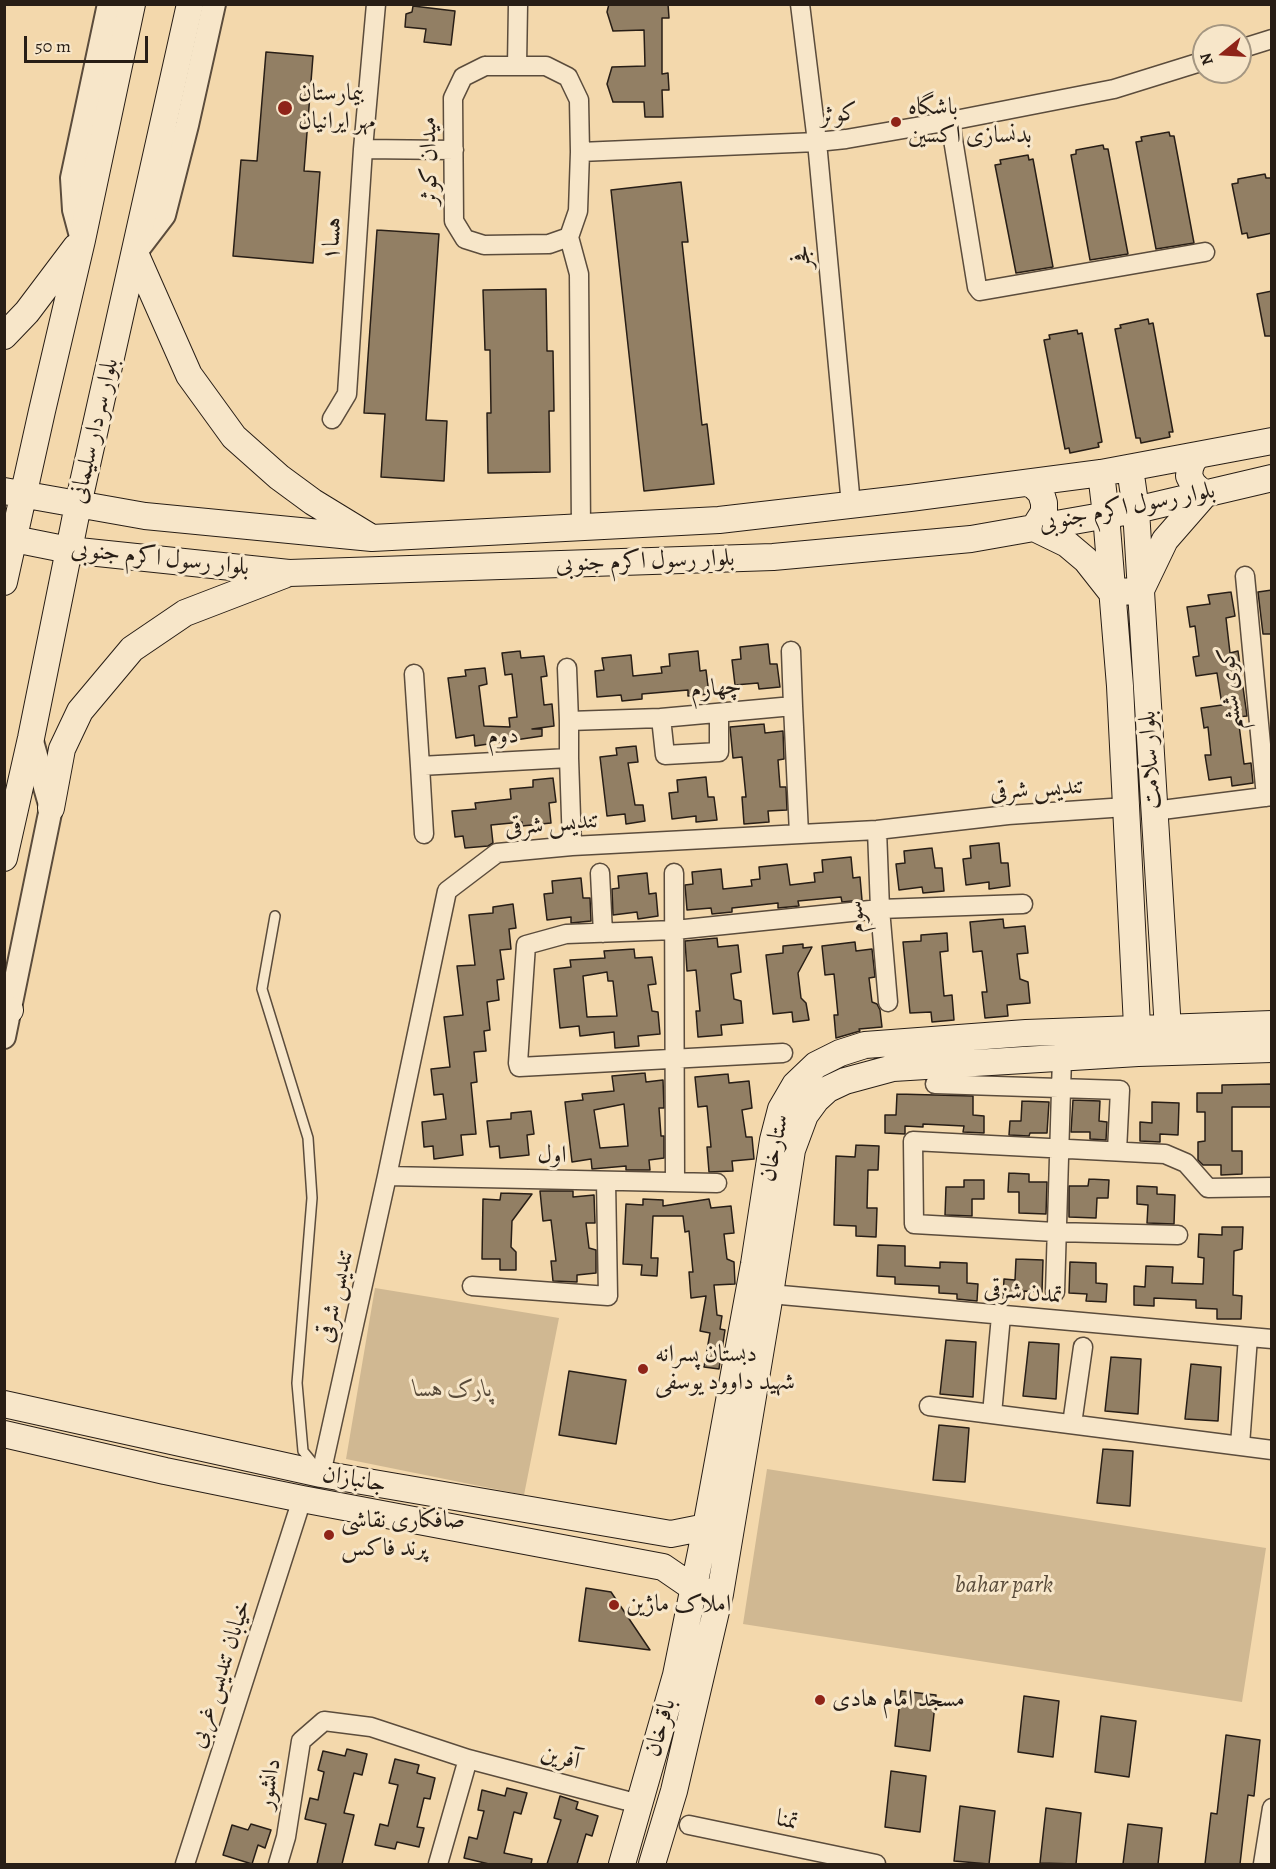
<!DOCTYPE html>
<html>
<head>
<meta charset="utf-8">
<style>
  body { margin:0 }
  #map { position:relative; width:1276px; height:1869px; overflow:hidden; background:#f3d8ac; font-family:Alegreya,serif }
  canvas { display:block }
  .frame { position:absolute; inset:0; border:6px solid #281e16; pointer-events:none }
  .north { position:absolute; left:1192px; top:24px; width:60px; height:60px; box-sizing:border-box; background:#f7e6c9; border:2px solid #a49681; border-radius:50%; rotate:252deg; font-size:16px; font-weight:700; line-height:24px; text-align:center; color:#281e16 }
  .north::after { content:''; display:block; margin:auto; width:21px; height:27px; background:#8f2418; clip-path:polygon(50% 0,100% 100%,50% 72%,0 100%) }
  .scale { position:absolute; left:24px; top:36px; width:124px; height:27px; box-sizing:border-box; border:3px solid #281e16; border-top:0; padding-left:8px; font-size:18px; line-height:21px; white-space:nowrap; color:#281e16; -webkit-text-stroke:4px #f7e6c9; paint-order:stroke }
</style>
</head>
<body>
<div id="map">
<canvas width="1276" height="1869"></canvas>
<div class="frame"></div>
<div class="north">N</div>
<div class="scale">50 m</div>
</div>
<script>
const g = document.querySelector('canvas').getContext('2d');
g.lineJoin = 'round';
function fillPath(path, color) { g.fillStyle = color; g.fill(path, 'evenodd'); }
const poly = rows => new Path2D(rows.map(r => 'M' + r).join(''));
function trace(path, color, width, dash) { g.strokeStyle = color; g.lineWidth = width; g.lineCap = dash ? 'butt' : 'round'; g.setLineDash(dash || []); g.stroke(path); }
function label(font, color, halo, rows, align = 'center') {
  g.font = font + ' Alegreya,Amiri,serif'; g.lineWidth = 6; g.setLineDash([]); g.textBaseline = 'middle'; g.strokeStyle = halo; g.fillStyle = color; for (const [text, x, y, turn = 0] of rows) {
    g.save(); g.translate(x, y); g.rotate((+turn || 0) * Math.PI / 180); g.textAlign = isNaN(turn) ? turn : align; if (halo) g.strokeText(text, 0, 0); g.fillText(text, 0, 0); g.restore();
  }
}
fillPath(poly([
  [375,1288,559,1318,524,1495,346,1459],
  [767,1469,1266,1548,1242,1702,743,1624]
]), '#d0b892');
const building = poly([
  [609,4,668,4,669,18,662,18,662,74,668,73,669,90,662,90,663,117,645,117,644,102,613,102,607,84,612,67,645,66,644,30,613,31,607,12,609,4],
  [413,6,455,11,451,45,424,42,426,29,405,27,406,14,412,12,413,6],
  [266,52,313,56,304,171,320,172,313,263,233,256,241,160,257,161,266,52],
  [1169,132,1170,136,1174,136,1194,243,1156,249,1136,142,1142,141,1141,137,1169,132],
  [1103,145,1104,149,1108,149,1128,254,1090,260,1071,155,1076,154,1076,150,1103,145],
  [1028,155,1029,160,1033,159,1053,267,1016,273,995,165,1001,164,1000,160,1028,155],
  [1265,174,1266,178,1272,178,1272,233,1248,238,1247,233,1242,234,1232,184,1238,183,1238,179,1265,174],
  [681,182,688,242,682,242,702,425,707,424,714,484,644,491,611,190,681,182],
  [377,230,439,234,426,420,447,421,444,481,381,477,385,414,364,413,377,230],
  [546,289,547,351,553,351,554,411,549,411,550,472,488,473,487,413,491,413,490,350,485,350,483,290,546,289],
  [1272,291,1272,336,1265,336,1257,294,1272,291],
  [1148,319,1149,324,1153,323,1173,432,1169,432,1170,437,1141,443,1140,438,1136,438,1115,329,1121,328,1120,325,1148,319],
  [1077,330,1078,334,1082,333,1102,442,1098,443,1099,447,1070,453,1069,448,1065,449,1044,340,1050,339,1049,335,1077,330],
  [1272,590,1272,634,1263,634,1258,592,1272,590],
  [1231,592,1235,616,1226,618,1230,653,1238,651,1247,716,1238,717,1244,764,1251,763,1253,783,1232,786,1231,777,1209,780,1205,755,1211,755,1208,727,1204,728,1201,708,1222,705,1217,673,1196,676,1193,657,1199,656,1195,626,1190,627,1187,607,1210,604,1208,595,1231,592],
  [768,644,770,664,777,664,780,687,759,689,758,683,735,685,732,660,741,659,740,647,768,644],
  [520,651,521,658,544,656,547,676,541,677,544,705,552,704,554,726,532,729,542,729,542,736,475,746,474,735,456,738,448,678,466,676,465,670,485,668,487,684,479,686,484,726,510,727,509,718,517,717,512,674,505,675,502,653,520,651],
  [698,651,700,671,706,670,709,694,688,696,688,690,642,694,642,699,622,701,621,695,597,697,595,671,604,670,602,658,631,655,633,676,662,673,661,667,670,666,669,654,698,651],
  [764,724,765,733,783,731,784,759,778,760,780,787,786,787,787,810,768,811,769,822,744,824,742,797,746,797,742,757,733,758,730,727,764,724],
  [636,746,638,762,628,763,635,805,643,805,645,821,626,824,625,814,607,816,600,757,617,755,616,748,636,746],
  [706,777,708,797,714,797,717,820,696,822,696,816,672,819,669,793,678,792,677,780,706,777],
  [553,778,556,802,549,803,551,823,522,826,522,822,491,825,493,843,488,846,465,848,463,836,455,837,452,811,476,809,475,803,511,799,510,789,533,787,533,780,553,778],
  [999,843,1001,863,1008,863,1010,886,989,889,989,882,966,885,963,859,971,858,970,846,999,843],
  [932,848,935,868,942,868,944,891,923,893,922,887,899,890,896,864,905,863,904,851,932,848],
  [851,857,853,878,860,877,862,900,842,902,841,897,798,901,799,906,778,908,778,903,732,908,732,912,712,914,711,908,687,910,685,885,693,884,692,872,721,869,723,889,752,886,751,880,760,879,759,867,787,864,790,885,815,882,814,873,823,872,822,860,851,857],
  [647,873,649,894,656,893,658,916,638,919,637,912,613,915,612,889,619,888,618,876,647,873],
  [581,878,583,898,590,898,591,921,571,923,571,917,547,920,544,894,553,893,552,881,581,878],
  [513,904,516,928,509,929,511,949,500,950,504,979,497,980,499,1000,487,1002,490,1030,484,1031,486,1051,474,1052,477,1082,471,1083,476,1134,461,1135,463,1155,434,1159,433,1146,424,1147,422,1122,446,1119,443,1094,434,1095,431,1069,450,1067,444,1017,463,1015,457,966,475,965,469,915,493,913,493,907,513,904],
  [1003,919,1004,928,1025,926,1028,953,1017,954,1020,979,1028,982,1030,1003,1007,1005,1008,1016,985,1018,982,992,987,992,982,951,973,952,970,922,1003,919],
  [947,933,948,951,940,952,944,996,952,995,954,1020,932,1022,931,1012,910,1013,903,942,921,941,921,935,947,933],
  [717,938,718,947,738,945,741,972,731,974,734,999,741,1001,743,1023,721,1025,722,1035,698,1037,696,1011,700,1011,696,970,687,971,685,941,717,938],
  [855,942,856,951,872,949,875,977,869,978,872,1002,877,1004,880,1010,882,1027,859,1029,860,1031,836,1038,834,1015,838,1015,834,974,825,975,822,946,855,942],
  [803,944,803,948,812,947,798,973,801,998,806,1003,809,1020,793,1022,792,1012,773,1014,766,955,783,953,783,946,803,944],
  [634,949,635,958,652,957,656,984,648,985,652,1011,658,1012,660,1034,638,1036,639,1046,615,1048,614,1032,580,1036,579,1026,560,1028,554,969,571,967,570,960,605,958,604,951,634,949],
  [607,972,608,981,613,981,617,1016,587,1017,583,976,607,972],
  [645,1073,646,1082,663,1080,664,1108,659,1108,661,1136,664,1136,664,1158,649,1160,650,1170,626,1170,626,1166,592,1169,591,1159,572,1162,565,1102,583,1100,582,1094,614,1091,612,1076,645,1073],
  [624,1104,628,1146,600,1148,594,1110,624,1104],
  [728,1074,729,1083,749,1081,752,1108,742,1110,746,1137,752,1137,754,1159,732,1161,733,1171,709,1172,707,1147,711,1147,707,1106,698,1107,695,1077,728,1074],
  [1272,1084,1272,1107,1232,1107,1232,1151,1242,1151,1242,1174,1221,1175,1221,1165,1203,1165,1198,1160,1198,1142,1205,1141,1205,1112,1197,1112,1197,1093,1222,1093,1222,1085,1272,1084],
  [897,1094,973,1096,973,1115,984,1116,984,1133,963,1132,964,1126,923,1124,923,1127,905,1126,905,1134,885,1133,885,1115,896,1115,897,1094],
  [1073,1100,1100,1101,1099,1121,1107,1122,1106,1140,1090,1139,1090,1132,1071,1132,1073,1100],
  [1022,1101,1049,1102,1047,1133,1030,1133,1029,1136,1009,1135,1010,1121,1021,1121,1022,1101],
  [1152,1102,1179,1103,1178,1135,1160,1134,1160,1142,1140,1141,1140,1122,1152,1123,1152,1102],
  [531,1111,534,1134,527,1135,529,1155,500,1158,499,1146,490,1147,487,1121,511,1119,511,1113,531,1111],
  [856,1145,879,1146,878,1170,868,1170,867,1208,877,1208,876,1237,856,1236,856,1226,834,1225,836,1156,855,1157,856,1145],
  [1009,1173,1029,1174,1029,1182,1047,1182,1046,1214,1019,1213,1019,1192,1008,1192,1009,1173],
  [1089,1179,1109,1180,1108,1198,1097,1198,1096,1218,1069,1217,1069,1186,1088,1186,1089,1179],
  [964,1180,984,1180,984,1199,972,1199,972,1216,945,1215,946,1187,964,1187,964,1180],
  [1137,1186,1157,1187,1157,1194,1175,1195,1174,1224,1147,1223,1148,1205,1137,1204,1137,1186],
  [540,1191,573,1191,573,1197,594,1195,595,1223,586,1223,589,1248,596,1250,596,1273,577,1275,577,1282,553,1281,551,1261,556,1261,551,1220,543,1221,540,1191],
  [501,1193,532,1194,512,1221,511,1247,516,1252,516,1270,500,1270,500,1259,482,1259,483,1199,500,1200,501,1193],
  [643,1199,663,1200,663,1206,709,1199,711,1208,731,1206,734,1233,724,1234,727,1259,734,1262,735,1284,714,1285,717,1315,722,1316,720,1329,725,1330,719,1369,704,1367,710,1333,700,1331,706,1296,691,1298,689,1272,693,1272,689,1231,685,1232,683,1216,653,1216,651,1258,658,1258,657,1276,641,1275,642,1265,623,1264,626,1204,643,1205,643,1199],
  [1222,1227,1243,1227,1242,1249,1234,1251,1233,1295,1242,1296,1241,1319,1217,1319,1217,1309,1196,1308,1196,1300,1154,1298,1154,1306,1134,1305,1134,1286,1145,1287,1146,1266,1173,1267,1172,1283,1203,1284,1204,1258,1198,1257,1199,1234,1222,1235,1222,1227],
  [878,1245,905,1246,905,1266,940,1268,940,1262,967,1263,967,1283,978,1284,977,1301,957,1299,957,1294,939,1293,939,1286,895,1284,895,1277,877,1276,878,1245],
  [1016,1259,1043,1260,1042,1292,1024,1291,1024,1299,1003,1298,1004,1279,1015,1280,1016,1259],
  [1070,1262,1096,1263,1096,1283,1107,1284,1106,1302,1086,1301,1087,1294,1069,1293,1070,1262],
  [946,1340,976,1342,973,1397,940,1394,946,1340],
  [1029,1342,1059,1344,1056,1399,1023,1396,1029,1342],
  [1111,1357,1141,1359,1138,1414,1105,1411,1111,1357],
  [1191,1364,1221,1367,1218,1421,1185,1419,1191,1364],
  [569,1371,626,1380,616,1444,559,1435,569,1371],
  [939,1425,969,1428,965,1482,933,1480,939,1425],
  [1103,1449,1133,1451,1130,1506,1097,1503,1103,1449],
  [586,1588,611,1592,650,1650,579,1641,586,1588],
  [901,1691,936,1695,930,1751,895,1746,901,1691],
  [1024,1696,1059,1701,1053,1757,1018,1752,1024,1696],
  [1101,1716,1136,1721,1129,1777,1095,1772,1101,1716],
  [1226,1735,1260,1740,1254,1796,1248,1795,1240,1864,1205,1864,1211,1813,1217,1814,1226,1735],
  [347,1749,367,1754,362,1775,354,1773,344,1813,354,1815,342,1864,317,1864,326,1824,305,1819,310,1798,318,1800,324,1772,318,1770,323,1751,345,1756,347,1749],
  [395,1759,419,1765,417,1773,435,1778,430,1799,424,1798,417,1827,424,1828,419,1847,397,1842,395,1849,375,1845,380,1824,388,1826,398,1785,389,1783,395,1759],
  [891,1771,926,1776,920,1832,885,1827,891,1771],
  [507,1788,527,1793,521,1814,514,1812,504,1853,532,1859,531,1864,489,1864,464,1858,469,1837,477,1839,484,1811,478,1810,482,1790,505,1796,507,1788],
  [560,1796,578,1802,576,1809,598,1816,592,1836,586,1834,577,1864,547,1864,561,1820,554,1818,560,1796],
  [960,1806,995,1811,989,1864,954,1861,960,1806],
  [1046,1808,1081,1813,1076,1864,1040,1863,1046,1808],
  [251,1824,271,1830,265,1848,258,1845,252,1864,223,1855,232,1825,248,1830,251,1824],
  [1128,1824,1162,1828,1158,1864,1123,1864,1128,1824]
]);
fillPath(building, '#927f64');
trace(building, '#281e16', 1.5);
const service = poly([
  [275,916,262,989,308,1138,312,1198,297,1383,303,1451,316,1467]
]);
const minor = poly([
  [800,4,817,142,851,505],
  [1240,49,1272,39],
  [485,66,546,66,568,77,579,100,580,152,578,211,569,237,549,244,484,245,465,239,454,221,453,98,463,77,485,66],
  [517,66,518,4],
  [950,121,977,287,980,291,1205,252],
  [363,149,376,4],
  [580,152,817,142,846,139,950,121,1114,89,1204,61],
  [569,237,579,274,581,528],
  [332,419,347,394,363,149,454,150],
  [1245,576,1266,797],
  [791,651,793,706],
  [567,668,569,721,661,718,793,706,799,834],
  [414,674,420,766],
  [661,718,665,755,719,752,719,713],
  [569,721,569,758],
  [1154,811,1272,796],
  [877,830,880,909,888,1002],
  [424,834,420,766,569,758,572,846],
  [600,873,603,933],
  [674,873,675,1182],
  [783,1053,519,1067,518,1063,526,945,566,934,675,930,880,909,1023,904],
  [935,1084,1120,1090,1117,1151],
  [387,1176,717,1183],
  [1178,1235,1055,1232,914,1224,913,1141,1165,1154,1186,1163,1208,1188,1272,1187],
  [472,1286,608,1296,606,1181],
  [1055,1292,1062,1057],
  [770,1294,1272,1339],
  [929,1406,1272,1450],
  [992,1414,1001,1316],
  [1072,1424,1083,1347],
  [1240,1445,1248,1337],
  [321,1474,387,1176,447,891,497,853,572,846,877,830,1008,815,1126,807],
  [689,1825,876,1864],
  [185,1864,302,1499],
  [278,1864,286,1837,301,1741,324,1721,371,1727,468,1759,639,1804],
  [438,1864,468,1759],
  [1263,1864,1272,1808]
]);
const tertiary = poly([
  [82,240,74,210,72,178,109,4],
  [135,253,164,215,187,125,214,4],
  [4,1037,51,808,31,738]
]);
const secondary = poly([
  [135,253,189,375,234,437,279,477,313,502,367,535],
  [4,336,27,312,76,247],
  [1130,468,1136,510,1169,1046],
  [1101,473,1106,515,1120,686,1138,1046],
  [1027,483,1034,486,1041,493,1044,503,1044,512,1034,528,1067,544,1086,560,1112,593,1141,590,1165,540,1206,493,1199,490,1193,484,1189,476,1190,468,1193,460,1199,455],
  [4,491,145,516,372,538,719,520,910,498,1101,473,1272,441],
  [4,537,69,550,289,573,773,557,971,539,1136,510,1272,478],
  [4,582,42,411,82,240,132,4],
  [51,808,62,749,80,711,132,649,185,613,284,575],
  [4,858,31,738,78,505,190,4],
  [4,1009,10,1010],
  [4,1404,321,1474,671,1534,706,1527,722,1530],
  [4,1434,165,1471,302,1499,663,1567,695,1589,709,1592],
  [622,1864,676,1675,706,1527,754,1264,773,1140,781,1109,795,1085,816,1065,840,1053,865,1045,1026,1033,1272,1024],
  [652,1864,674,1791,720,1594,770,1294,792,1150,805,1115,816,1100,828,1089,845,1081,893,1068,1138,1053,1272,1049]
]);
trace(service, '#5b4c3c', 12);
trace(minor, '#5b4c3c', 21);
trace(tertiary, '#5b4c3c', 26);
trace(secondary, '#281e16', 28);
trace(service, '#f7e6c9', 9);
trace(minor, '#f7e6c9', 18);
trace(tertiary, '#f7e6c9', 22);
trace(secondary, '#f7e6c9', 26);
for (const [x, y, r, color] of [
  [285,108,8,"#8f2418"],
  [896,122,6,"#8f2418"],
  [643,1369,6,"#8f2418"],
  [329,1535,6,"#8f2418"],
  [614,1605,6,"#8f2418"],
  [820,1700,6,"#8f2418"]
]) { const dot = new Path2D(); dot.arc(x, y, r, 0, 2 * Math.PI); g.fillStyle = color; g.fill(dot); trace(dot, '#f7e6c9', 2); }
label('24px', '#281e16', '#f7e6c9', [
  ["بیمارستان",298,94],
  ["مهر ایرانیان",298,122],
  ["باشگاه",908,108],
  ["بدنسازی اکسین",908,136],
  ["دبستان پسرانه",655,1355],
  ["شهید داوود یوسفی",655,1383],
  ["صافکاری نقاشی",341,1521],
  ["پرند فاکس",341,1549],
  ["املاک ماژین",626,1605],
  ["مسجد امام هادی",832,1700]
], 'left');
label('24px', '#281e16', '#f7e6c9', [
  ["کوثر",839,115,-8],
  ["میدان کوثر",430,161,-91],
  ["هسا۱",333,239,-86],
  ["فجر",803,257,-95],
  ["بلوار سردار سلیمانی",95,431,-77],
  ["بلوار رسول اکرم جنوبی",1127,508,-11],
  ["بلوار رسول اکرم جنوبی",160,559,6],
  ["بلوار رسول اکرم جنوبی",645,562,-2],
  ["چهارم",716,689,-5],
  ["کوی ششم",1231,689,-95],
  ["دوم",503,737,-3],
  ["بلوار سلامت",1151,760,-93],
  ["تندیس شرقی",1037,790,-4],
  ["تندیس شرقی",552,825,-5],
  ["سوم",857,917,-94],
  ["ستارخان",775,1148,-78],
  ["اول",552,1156,1],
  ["تمدن شزقی",1023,1293,5],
  ["تندیس شرقی",336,1296,-77],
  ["جانبازان",354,1480,10],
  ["خیابان تندیس غربی",221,1674,-72],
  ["باقرخان",661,1728,-74],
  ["آفرین",560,1758,15],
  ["دانشور",270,1784,-81],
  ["تمنا",787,1821,12]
]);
label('italic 24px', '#5a4c3b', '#f7e6c9', [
  ["پارک هسا",453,1390],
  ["bahar park",1004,1586]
]);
</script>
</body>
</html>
